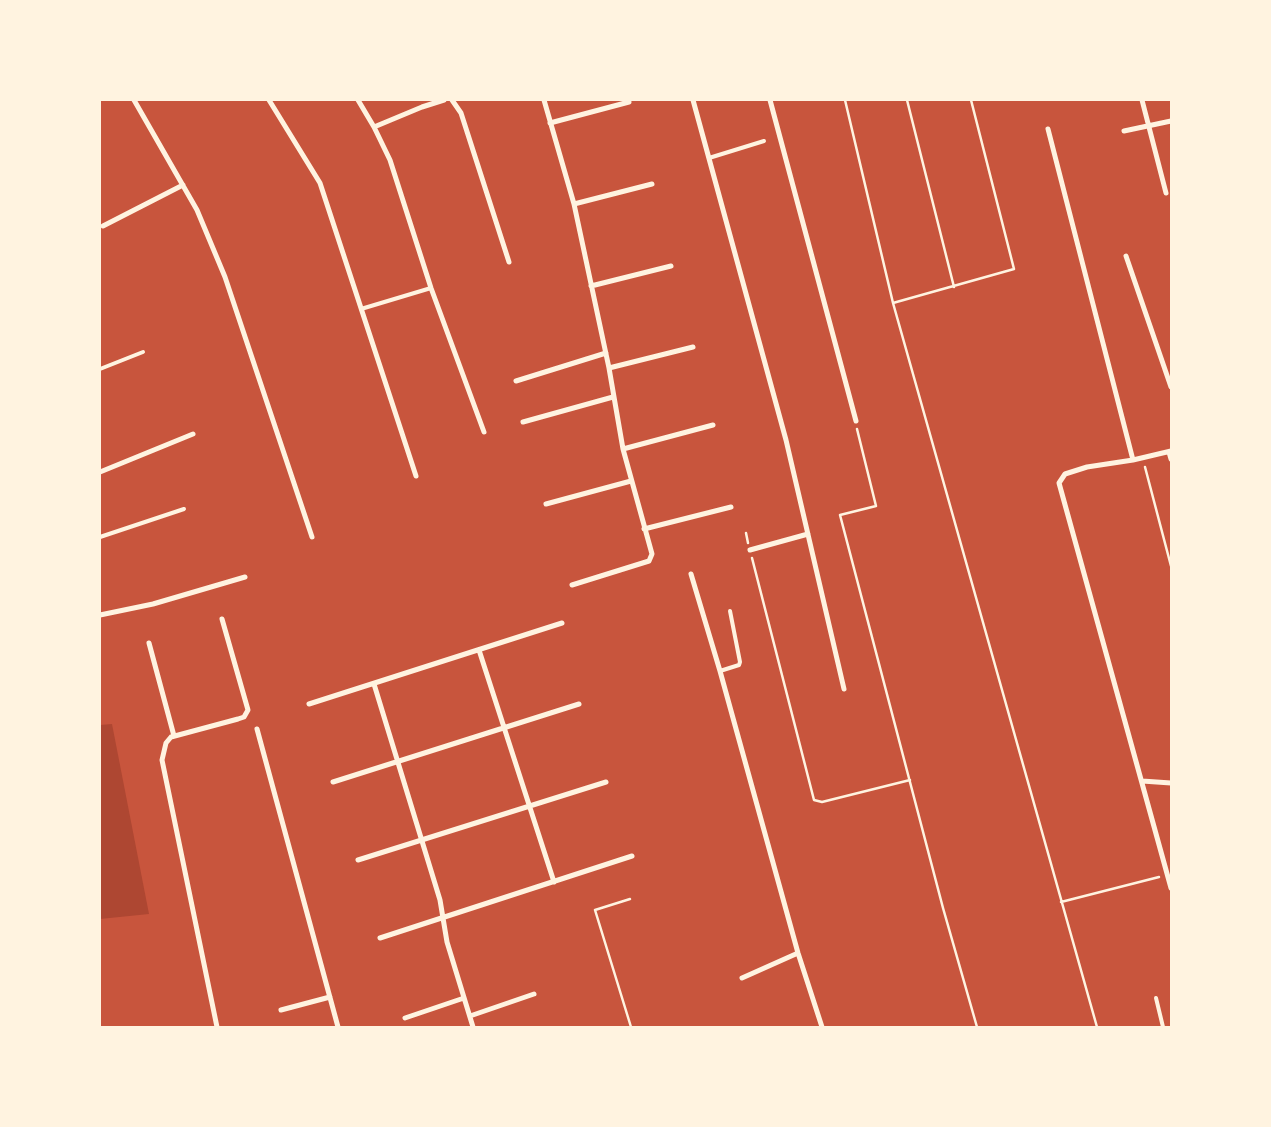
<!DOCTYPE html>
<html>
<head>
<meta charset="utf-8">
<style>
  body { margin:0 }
  #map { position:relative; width:1271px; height:1127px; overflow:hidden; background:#c8553d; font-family:Montserrat,sans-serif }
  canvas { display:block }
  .frame { position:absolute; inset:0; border:101px solid #fff3e0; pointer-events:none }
</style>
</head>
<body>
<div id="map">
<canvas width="1271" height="1127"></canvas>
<div class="frame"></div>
</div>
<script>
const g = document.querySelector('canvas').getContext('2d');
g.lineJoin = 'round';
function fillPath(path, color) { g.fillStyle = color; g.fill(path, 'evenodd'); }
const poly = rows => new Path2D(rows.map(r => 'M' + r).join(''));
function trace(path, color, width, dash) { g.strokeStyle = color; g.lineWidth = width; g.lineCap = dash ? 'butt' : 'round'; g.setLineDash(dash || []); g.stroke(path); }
fillPath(poly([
  [112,724,149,914,100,919,100,725]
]), '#ae4732');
trace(poly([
  [845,100,893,303,1097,1027],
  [907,100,954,287],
  [893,303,1014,269,971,100],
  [857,429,876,506,840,515,943,908,977,1027],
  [1145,467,1171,566],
  [746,533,748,543],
  [752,558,814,800,822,802,910,780],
  [630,899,595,910,631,1027],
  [1061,902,1159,877]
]), '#fff3e0', 2.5);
trace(poly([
  [709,158,764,141],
  [361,309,431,288],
  [100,369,143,352],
  [100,537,184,509],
  [720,671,739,665,740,662,730,611],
  [1156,998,1163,1027]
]), '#fff3e0', 4);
trace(poly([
  [134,100,197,210,225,277,312,537],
  [269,100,320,183,416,476],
  [358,100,374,127,390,160,431,288,484,432],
  [452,100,461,113,509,262],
  [544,100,574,204,609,368,623,449,652,554,649,561,572,585],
  [693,100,786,440,844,689],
  [770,100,856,421],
  [1142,100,1166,193],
  [550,123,629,102],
  [374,127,422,107,444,100],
  [1048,129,1133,460],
  [1124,131,1171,121],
  [574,204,652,184],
  [103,226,183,185],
  [1126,256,1171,387],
  [591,286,671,266],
  [609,368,693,347],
  [516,381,606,353],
  [523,422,613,397],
  [623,449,713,425],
  [1171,451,1133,460,1087,467,1065,474,1059,483,1171,888],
  [1169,452,1171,459],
  [100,472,193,434],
  [546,504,631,481],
  [644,529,731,507],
  [750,550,808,534],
  [691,574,720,671,798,953,822,1027],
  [100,615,153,604,245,577],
  [149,643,174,736],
  [479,650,554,882],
  [374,684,440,900,447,942,473,1027],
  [309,704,562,623],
  [257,729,338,1027],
  [1142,781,1171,783],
  [333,782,579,704],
  [358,860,606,782],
  [380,938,632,856],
  [742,978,798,953],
  [281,1010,330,997],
  [470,1016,534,994],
  [405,1018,464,998],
  [217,1027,162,760,166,743,171,737,238,719,244,717,248,710,222,619]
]), '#fff3e0', 5);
</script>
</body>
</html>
